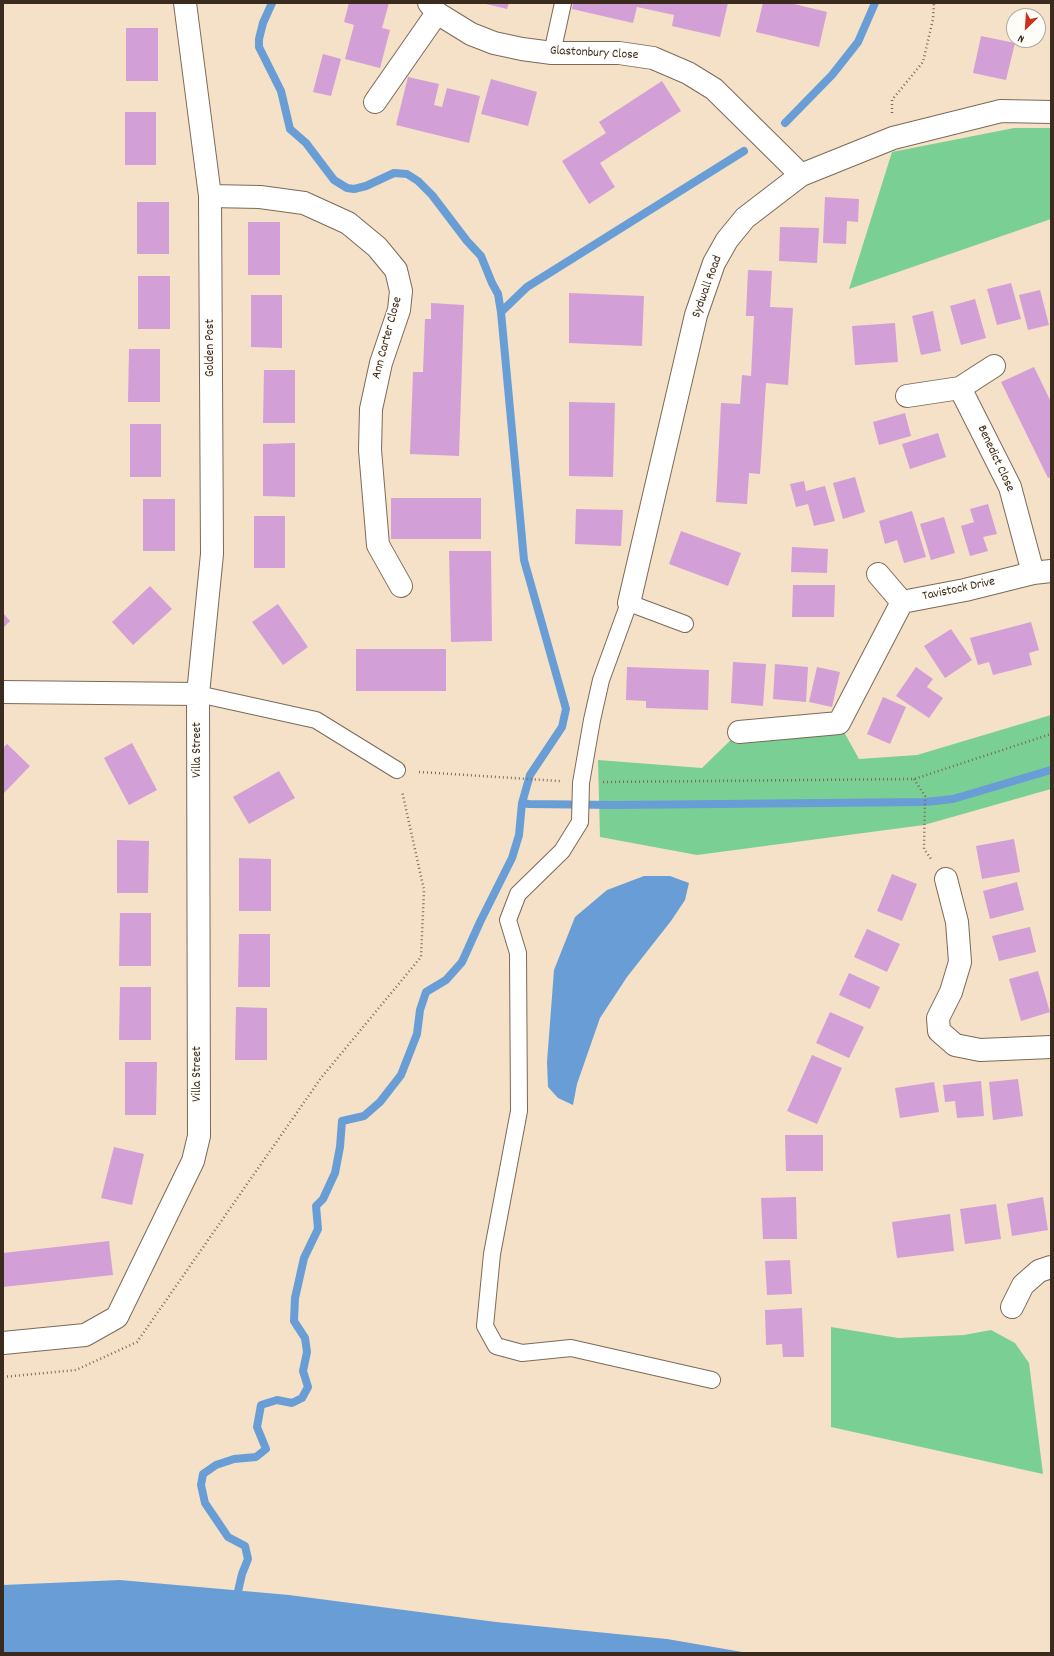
<!DOCTYPE html>
<html>
<head>
<meta charset="utf-8">
<style>
  body { margin:0 }
  #map { position:relative; width:1054px; height:1656px; overflow:hidden; background:#f4e1c7; font-family:Dekko,sans-serif }
  canvas { display:block }
  .frame { position:absolute; inset:0; border:4px solid #3b2a1e; pointer-events:none }
  .north { position:absolute; left:1006px; top:8px; width:40px; height:40px; box-sizing:border-box; background:#fdfcf7; border:1px solid #afa8a0; border-radius:50%; rotate:205deg; font-size:11px; font-weight:700; line-height:16px; text-align:center; color:#3b2a1e }
  .north::after { content:''; display:block; margin:auto; width:14px; height:18px; background:#c8321e; clip-path:polygon(50% 0,100% 100%,50% 72%,0 100%) }
</style>
</head>
<body>
<div id="map">
<canvas width="1054" height="1656"></canvas>
<div class="frame"></div>
<div class="north">N</div>
</div>
<script>
const g = document.querySelector('canvas').getContext('2d');
g.lineJoin = 'round';
function fillPath(path, color) { g.fillStyle = color; g.fill(path, 'evenodd'); }
const poly = rows => new Path2D(rows.map(r => 'M' + r).join(''));
function trace(path, color, width, dash) { g.strokeStyle = color; g.lineWidth = width; g.lineCap = dash ? 'butt' : 'round'; g.setLineDash(dash || []); g.stroke(path); }
function label(font, color, halo, rows, align = 'center') {
  g.font = font + ' Dekko,sans-serif'; g.lineWidth = 3; g.setLineDash([]); g.textBaseline = 'middle'; g.strokeStyle = halo; g.fillStyle = color; for (const [text, x, y, turn = 0] of rows) {
    g.save(); g.translate(x, y); g.rotate((+turn || 0) * Math.PI / 180); g.textAlign = isNaN(turn) ? turn : align; if (halo) g.strokeText(text, 0, 0); g.fillText(text, 0, 0); g.restore();
  }
}
fillPath(poly([
  [1014,128,1051,128,1051,219,849,289,892,152],
  [1051,715,1051,789,924,825,697,855,600,837,598,760,702,768,739,732,839,723,859,759,917,755],
  [831,1327,898,1338,964,1335,991,1330,1015,1343,1029,1363,1043,1474,831,1427]
]), '#7ad094');
fillPath(poly([
  [644,876,670,876,689,883,685,900,671,921,627,977,600,1018,577,1084,573,1105,558,1098,548,1087,547,1062,554,970,575,917,607,890],
  [120,1580,289,1595,496,1622,667,1639,748,1653,3,1653,3,1585]
]), '#689ed5');
trace(poly([
  [272,3,263,23,259,39,259,47,281,91,290,129,306,143,334,180,347,188,354,189,366,186,394,173,407,174,418,181,432,195,467,241,481,256,492,283,498,294,501,312],
  [785,123,832,75,858,42,875,3],
  [522,803,529,804,614,805,925,802,953,799,1051,770],
  [236,1600,242,1574,248,1559,245,1546,228,1537,205,1503,201,1485,203,1474,216,1465,234,1459,256,1457,266,1449,257,1427,261,1405,277,1400,292,1403,302,1398,308,1387,303,1371,307,1352,305,1338,294,1321,295,1298,304,1258,318,1229,316,1206,323,1199,335,1173,340,1147,342,1121,364,1116,380,1102,401,1075,417,1034,420,1010,426,992,446,980,462,962,480,922,512,858,519,835,522,803,530,775,562,727,566,709,524,560,501,312,527,287,744,151]
]), '#689ed5', 8);
fillPath(poly([
  [349,3,389,3,382,28,390,30,380,68,345,59,354,25,344,22],
  [482,3,509,3,507,9],
  [573,3,728,3,720,37,672,26,674,15,637,7,633,23,572,9],
  [763,3,790,3,827,12,819,47,756,32],
  [126,28,158,28,158,81,126,81],
  [981,36,1015,43,1006,80,973,73],
  [323,54,341,59,331,96,313,92],
  [408,77,439,84,434,105,442,107,447,88,480,96,469,143,396,125],
  [491,79,537,92,528,126,481,114],
  [662,81,681,111,600,163,615,187,589,204,562,161,606,133,599,122],
  [125,112,156,112,156,165,125,165],
  [825,197,859,199,858,222,847,221,846,244,823,243],
  [137,202,169,202,169,254,137,254],
  [248,222,280,222,280,275,248,275],
  [780,227,819,228,817,263,779,261],
  [748,270,772,271,770,307,793,308,788,385,766,383,760,474,749,473,747,504,716,502,721,403,740,404,742,375,751,376,754,316,746,316],
  [138,276,170,276,170,329,138,329],
  [1011,283,1021,319,997,325,987,289],
  [1040,290,1049,325,1028,330,1019,295],
  [569,293,644,296,642,346,569,343],
  [251,295,282,295,282,348,251,347],
  [975,299,986,338,961,345,950,306],
  [431,303,464,305,459,456,410,454,413,372,423,372,425,319,431,319],
  [933,311,941,351,921,355,912,316],
  [895,323,898,362,855,365,852,326],
  [129,349,160,349,160,402,128,402],
  [1034,367,1051,402,1051,477,1048,478,1001,382],
  [264,370,295,370,295,423,263,423],
  [569,402,615,403,613,477,569,476],
  [905,413,911,436,879,445,873,422],
  [130,424,161,424,161,477,130,477],
  [938,433,946,457,910,469,902,444],
  [295,443,295,497,263,496,263,444],
  [855,477,865,512,843,519,833,483],
  [804,481,806,491,825,486,835,521,814,526,808,504,796,507,790,484],
  [391,498,481,498,481,539,391,539],
  [143,499,175,499,175,551,143,551],
  [988,504,997,534,983,537,988,551,970,556,961,526,974,522,970,509],
  [576,509,623,510,621,546,575,544],
  [912,511,926,557,904,563,897,540,885,544,879,521],
  [254,516,285,516,285,568,254,568],
  [944,517,955,553,931,560,920,524],
  [681,531,741,553,728,586,669,564],
  [792,547,828,549,827,573,791,572],
  [449,551,491,551,492,641,451,642],
  [793,585,835,585,834,617,792,617],
  [150,586,172,609,133,645,112,622],
  [278,604,308,647,283,665,252,622],
  [3,613,10,621,3,628],
  [1031,622,1039,650,1029,653,1032,665,993,675,989,662,978,665,970,638],
  [951,629,972,660,945,678,924,646],
  [356,649,446,649,446,691,356,691],
  [733,662,766,664,763,706,731,703],
  [775,664,808,667,806,702,773,699],
  [627,667,709,670,708,710,646,708,646,701,626,700],
  [817,667,840,672,832,707,809,702],
  [916,667,933,679,927,687,943,698,929,718,896,696],
  [883,697,906,707,890,744,867,734],
  [132,743,157,790,129,805,104,758],
  [7,744,30,766,3,794,3,748],
  [279,771,295,798,249,824,233,797],
  [1014,839,1020,872,982,879,976,846],
  [117,840,149,841,148,893,117,893],
  [239,858,271,859,271,911,239,911],
  [892,874,917,884,902,921,877,911],
  [1017,882,1024,910,990,919,983,891],
  [120,913,151,913,151,966,119,966],
  [1030,927,1036,952,999,961,992,936],
  [867,929,900,944,887,972,854,957],
  [239,934,270,934,270,987,238,987],
  [1038,971,1050,1012,1021,1021,1009,979],
  [849,973,880,987,870,1009,839,995],
  [120,987,151,987,151,1040,119,1040],
  [236,1007,267,1008,267,1060,235,1060],
  [830,1012,864,1027,849,1058,816,1043],
  [812,1055,842,1068,817,1124,787,1111],
  [125,1062,157,1062,156,1115,125,1115],
  [1018,1079,1023,1116,993,1120,989,1082],
  [981,1081,984,1116,957,1118,955,1101,945,1102,943,1085],
  [934,1082,939,1112,900,1118,895,1088],
  [785,1135,823,1135,823,1171,786,1171],
  [114,1147,144,1154,132,1205,101,1198],
  [796,1197,797,1239,763,1239,761,1198],
  [1043,1197,1048,1230,1012,1236,1007,1204],
  [996,1204,1001,1239,965,1244,960,1209],
  [950,1214,954,1251,897,1258,892,1222],
  [109,1241,113,1275,3,1287,3,1253],
  [790,1260,792,1294,767,1295,765,1261],
  [802,1308,804,1357,783,1357,782,1344,766,1345,765,1310]
]), '#d2a0d7');
const service = poly([
  [552,53,563,3],
  [685,624,629,603,601,680,592,720,581,783,580,822,562,851,518,894,508,920,518,953,519,1111,492,1254,485,1326,496,1346,522,1353,571,1348,712,1380],
  [198,694,316,720,397,770]
]);
const minor = poly([
  [429,3,437,13,471,34,494,43,522,49,552,53,619,53,653,58,688,73,714,89,801,175],
  [375,102,437,13],
  [210,196,260,197,304,203,348,223,377,247,396,270,401,291,399,310,381,363,371,409,370,450,378,545,401,586],
  [994,366,960,388,1010,487,1033,573],
  [907,396,960,388],
  [878,574,902,602,965,590,1033,573,1051,571],
  [629,603,696,315,714,263,727,240,745,218,801,175,893,138,1001,111,1051,112],
  [3,692,198,694],
  [739,732,839,723,902,602],
  [946,879,957,922,960,962,951,992,938,1018,939,1031,955,1045,980,1050,1051,1047],
  [1012,1307,1023,1285,1039,1271,1051,1267],
  [3,1343,85,1335,117,1317,193,1161,199,1136,198,694,212,554,210,196,185,3]
]);
trace(service, '#7c6a59', 18);
trace(minor, '#7c6a59', 24);
trace(poly([
  [892,113,892,100,923,62,933,19,934,3],
  [419,772,560,781],
  [914,779,925,796,924,849,931,859],
  [603,782,914,779,1051,734],
  [3,1377,76,1370,137,1342,321,1078,421,957,424,890,402,791]
]), '#7c6a59', 2.5, [1, 3]);
trace(service, '#fff', 16);
trace(minor, '#fff', 22);
label('13px', '#3b2a1e', '#fdfcf7', [
  ["Glastonbury Close",594,54,3],
  ["Sydwall Road",708,287,-70],
  ["Ann Carter Close",388,338,-75],
  ["Golden Post",211,348,-90],
  ["Benedict Close",995,459,65],
  ["Tavistock Drive",959,590,-12],
  ["Villa Street",198,750,-90],
  ["Villa Street",198,1074,-90]
]);
</script>
</body>
</html>
